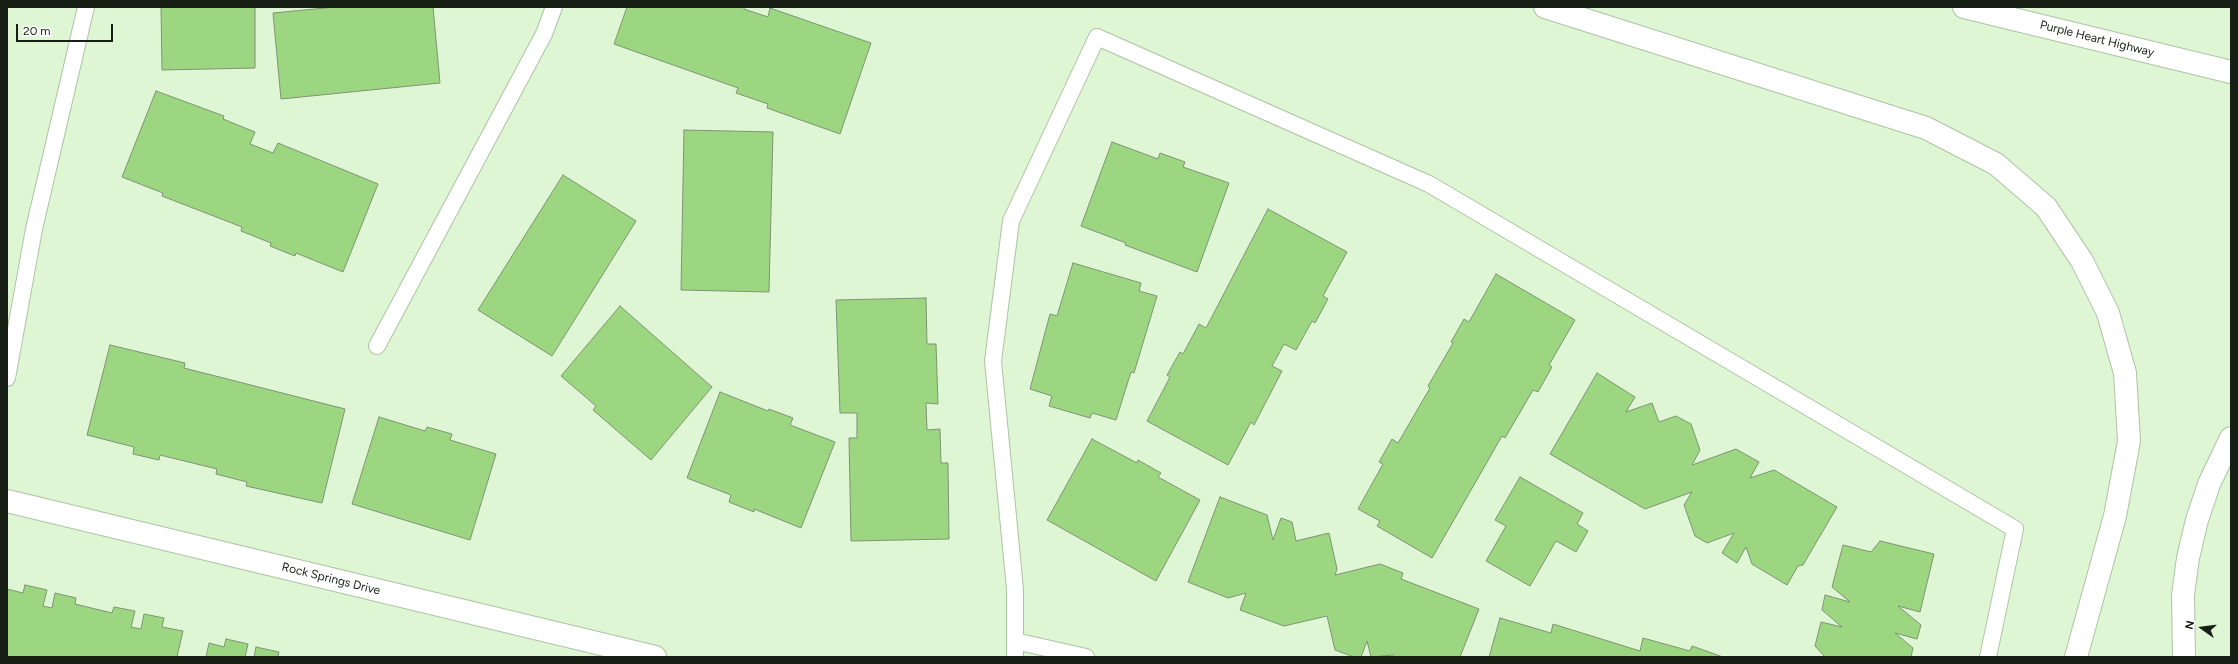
<!DOCTYPE html>
<html>
<head>
<meta charset="utf-8">
<style>
  body { margin:0 }
  #map { position:relative; width:2238px; height:664px; overflow:hidden; background:#dff6d5; font-family:Figtree,sans-serif }
  canvas { display:block }
  .frame { position:absolute; inset:0; border:8px solid #171f14; pointer-events:none }
  .north { position:absolute; left:2182px; top:608px; width:40px; height:40px; -webkit-text-stroke:3px #fff; paint-order:stroke; rotate:284deg; font-size:11px; font-weight:700; line-height:16px; text-align:center; color:#171f14 }
  .north::after { content:''; display:block; margin:auto; width:14px; height:18px; background:#171f14; clip-path:polygon(50% 0,100% 100%,50% 72%,0 100%) }
  .scale { position:absolute; left:16px; top:24px; width:97px; height:18px; box-sizing:border-box; border:2px solid #171f14; border-top:0; padding-left:5px; font-size:12px; line-height:14px; white-space:nowrap; color:#171f14; -webkit-text-stroke:3px #fff; paint-order:stroke }
</style>
</head>
<body>
<div id="map">
<canvas width="2238" height="664"></canvas>
<div class="frame"></div>
<div class="north">N</div>
<div class="scale">20 m</div>
</div>
<script>
const g = document.querySelector('canvas').getContext('2d');
g.lineJoin = 'round';
function fillPath(path, color) { g.fillStyle = color; g.fill(path, 'evenodd'); }
const poly = rows => new Path2D(rows.map(r => 'M' + r).join(''));
function trace(path, color, width, dash) { g.strokeStyle = color; g.lineWidth = width; g.lineCap = dash ? 'butt' : 'round'; g.setLineDash(dash || []); g.stroke(path); }
function label(font, color, halo, rows, align = 'center') {
  g.font = font + ' Figtree,sans-serif'; g.lineWidth = 3; g.setLineDash([]); g.textBaseline = 'middle'; g.strokeStyle = halo; g.fillStyle = color; for (const [text, x, y, turn = 0] of rows) {
    g.save(); g.translate(x, y); g.rotate((+turn || 0) * Math.PI / 180); g.textAlign = isNaN(turn) ? turn : align; if (halo) g.strokeText(text, 0, 0); g.fillText(text, 0, 0); g.restore();
  }
}
const building = poly([
  [161,7,255,7,255,68,162,70,161,7],
  [336,7,433,7,440,83,281,99,273,13,336,7],
  [627,7,744,7,744,9,768,17,770,8,871,43,840,134,767,108,768,104,736,93,738,88,614,44,627,7],
  [156,91,224,116,223,119,255,132,250,144,273,153,278,143,378,184,343,272,296,253,295,256,270,246,271,243,241,231,242,227,162,196,163,193,122,177,156,91],
  [684,130,773,132,769,292,681,290,684,130],
  [1112,142,1158,159,1160,153,1185,162,1183,167,1229,183,1197,272,1125,245,1126,243,1081,226,1112,142],
  [563,175,636,221,552,356,478,310,563,175],
  [1268,209,1347,252,1323,296,1328,299,1315,323,1312,321,1296,350,1284,344,1272,366,1282,371,1254,425,1251,422,1228,465,1147,421,1170,377,1167,375,1180,352,1183,354,1199,324,1206,328,1268,209],
  [1073,263,1141,283,1139,291,1157,296,1134,373,1131,372,1116,420,1092,413,1090,418,1049,406,1052,396,1030,389,1050,314,1057,316,1073,263],
  [1496,274,1575,320,1549,365,1552,367,1538,392,1533,390,1505,438,1502,436,1432,558,1377,526,1380,521,1358,509,1383,464,1379,462,1392,439,1398,443,1430,388,1428,386,1453,343,1451,342,1464,319,1469,322,1496,274],
  [926,298,927,344,936,344,938,404,926,403,927,430,940,429,941,463,948,463,949,539,851,541,849,438,857,438,857,413,840,413,836,300,926,298],
  [620,306,712,387,651,460,593,410,596,406,561,376,620,306],
  [110,345,185,363,184,368,345,409,322,503,246,486,247,482,216,474,217,469,160,455,159,460,133,454,134,447,87,435,110,345],
  [1597,373,1635,397,1626,412,1652,403,1659,422,1676,416,1691,424,1700,450,1692,465,1736,449,1759,462,1750,478,1774,470,1837,507,1803,565,1798,566,1787,585,1752,564,1746,547,1737,563,1722,553,1734,533,1707,543,1695,536,1684,505,1692,492,1645,509,1550,454,1597,373],
  [720,392,768,411,769,409,793,418,790,425,835,442,801,528,754,509,754,512,729,502,731,495,687,478,720,392],
  [379,417,425,431,427,427,452,434,450,440,496,454,470,540,352,504,379,417],
  [1092,439,1137,463,1138,460,1161,473,1158,477,1200,500,1156,581,1047,520,1092,439],
  [1520,477,1583,513,1577,524,1588,531,1576,552,1556,541,1530,586,1486,561,1506,526,1495,520,1520,477],
  [1220,497,1267,515,1273,540,1281,518,1292,522,1296,541,1329,533,1337,569,1335,575,1380,564,1403,573,1401,579,1479,609,1460,657,1393,657,1393,655,1371,657,1367,641,1361,657,1354,657,1335,650,1327,616,1284,626,1240,610,1246,593,1228,598,1188,582,1220,497],
  [1880,541,1934,554,1920,612,1898,606,1921,625,1917,639,1895,633,1913,648,1911,657,1825,657,1815,646,1821,622,1842,627,1822,610,1825,595,1850,602,1832,587,1843,545,1871,552,1880,541],
  [25,585,47,590,43,606,52,608,55,593,76,598,75,604,112,613,114,607,135,611,131,627,141,629,144,614,164,618,162,627,183,631,177,657,7,657,7,589,23,593,25,585],
  [1500,618,1551,633,1553,624,1640,651,1643,638,1690,651,1692,646,1723,657,1489,657,1500,618],
  [226,639,248,644,245,657,206,657,209,643,224,647,226,639],
  [256,647,279,652,278,657,254,657,256,647]
]);
fillPath(building, '#9dd681');
trace(building, '#7e9375', 1);
const service = poly([
  [377,346,544,34,554,7],
  [7,378,34,229,86,7],
  [1015,641,1086,657],
  [1015,657,1015,589,993,361,1011,221,1097,37,1429,184,2015,529,1988,657]
]);
const secondary = poly([
  [7,501,655,657]
]);
const motorway = poly([
  [1545,7,1926,128,1996,164,2046,207,2082,261,2108,313,2125,373,2129,441,2115,516,2076,657],
  [1964,7,2231,72],
  [2184,657,2183,595,2188,558,2197,520,2209,484,2231,438]
]);
trace(service, '#adc3a4', 18);
trace(secondary, '#adc3a4', 24);
trace(motorway, '#adc3a4', 24);
trace(service, '#fff', 16);
trace(secondary, '#fff', 22);
trace(motorway, '#fff', 22);
label('12px', '#171f14', '#fff', [
  ["Purple Heart Highway",2097,39,14],
  ["Rock Springs Drive",331,579,14]
]);
</script>
</body>
</html>
